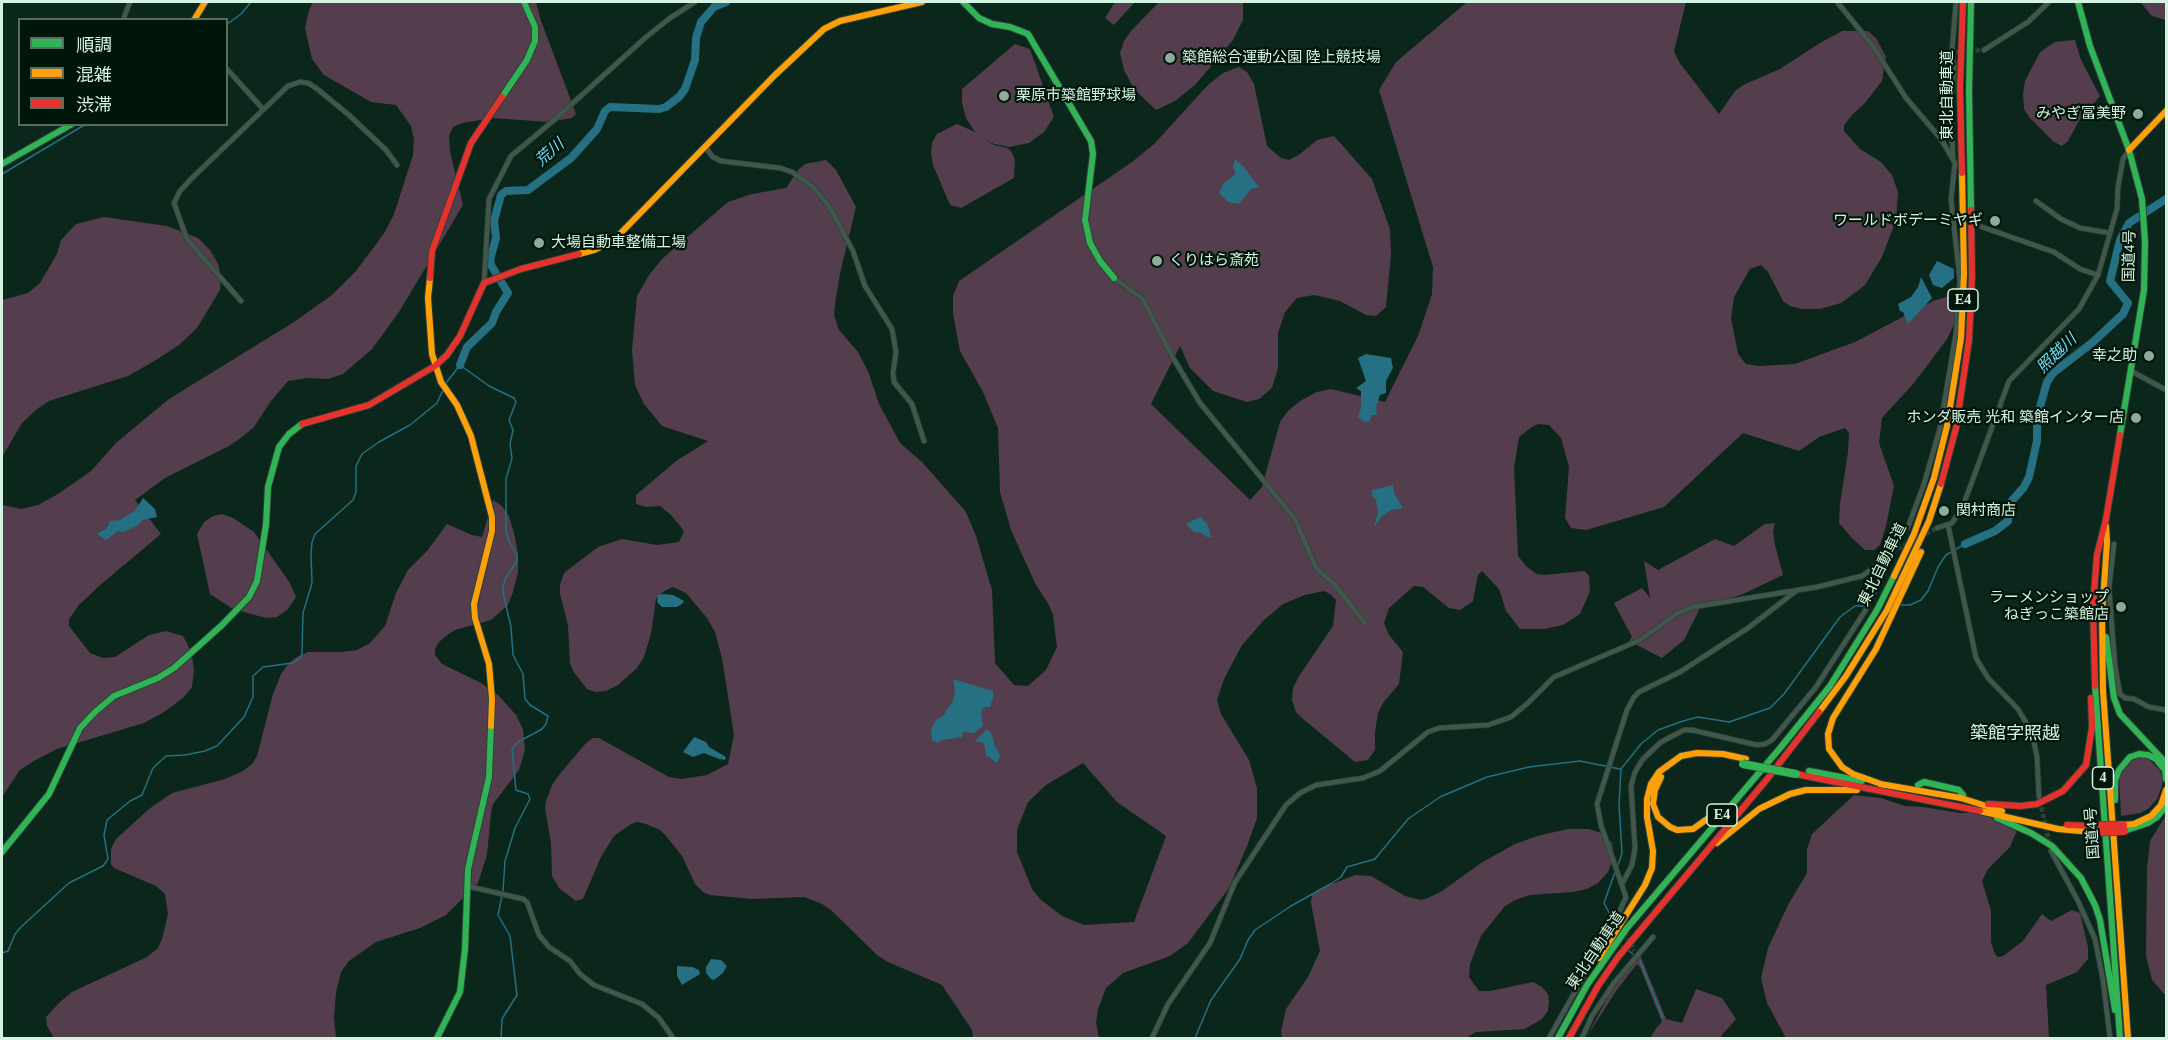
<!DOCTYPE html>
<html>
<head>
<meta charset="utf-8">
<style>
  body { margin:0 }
  #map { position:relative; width:2168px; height:1040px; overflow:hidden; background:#0b261b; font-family:"Times New Roman","Noto Sans JP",serif }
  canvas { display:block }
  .frame { position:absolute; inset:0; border:3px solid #d5f3e1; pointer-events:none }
  .legend { position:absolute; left:18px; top:18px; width:210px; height:108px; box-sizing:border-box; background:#00160a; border:2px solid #556e60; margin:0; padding:8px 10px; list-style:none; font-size:18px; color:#d5f3e1 }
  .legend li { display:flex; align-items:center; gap:12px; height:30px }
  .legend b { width:30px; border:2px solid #556e60 }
</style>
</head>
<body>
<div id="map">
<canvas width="2168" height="1040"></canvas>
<div class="frame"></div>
<ul class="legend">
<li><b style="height:8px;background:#30b455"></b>順調</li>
<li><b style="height:8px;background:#ff9f0a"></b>混雑</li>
<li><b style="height:8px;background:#e5322d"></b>渋滞</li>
</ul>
</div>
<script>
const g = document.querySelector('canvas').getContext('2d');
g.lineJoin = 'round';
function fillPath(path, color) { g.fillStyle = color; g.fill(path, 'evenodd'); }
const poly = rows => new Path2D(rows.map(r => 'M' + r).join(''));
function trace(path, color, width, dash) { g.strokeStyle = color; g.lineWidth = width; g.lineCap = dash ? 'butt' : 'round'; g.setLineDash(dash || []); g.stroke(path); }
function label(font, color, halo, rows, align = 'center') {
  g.font = font + ' "Times New Roman","Noto Sans JP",serif'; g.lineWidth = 4.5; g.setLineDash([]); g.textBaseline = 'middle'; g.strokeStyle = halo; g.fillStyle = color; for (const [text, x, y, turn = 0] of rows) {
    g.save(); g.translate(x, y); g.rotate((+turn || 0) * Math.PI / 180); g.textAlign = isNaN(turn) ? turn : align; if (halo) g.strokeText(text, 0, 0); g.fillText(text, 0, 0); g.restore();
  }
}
fillPath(poly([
  [313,2,536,2,540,18,576,114,572,118,549,122,492,118,462,123,453,127,449,136,450,152,463,205,399,312,372,349,343,374,328,379,308,378,288,381,271,401,254,427,242,437,229,446,165,478,135,500,161,534,99,586,79,605,69,619,69,626,90,653,103,658,115,657,149,635,166,631,183,636,191,651,194,669,192,687,183,698,164,712,144,723,57,749,34,761,20,770,2,797,2,505,21,509,38,505,58,494,91,471,117,442,169,399,294,322,332,295,356,271,385,232,394,214,413,155,414,140,411,126,396,105,371,102,324,75,312,59,305,28,309,10],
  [1115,2,1135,2,1114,25,1105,18],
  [1159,2,1243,2,1243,20,1233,40,1195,85,1175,101,1156,110,1134,89,1124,70,1120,53,1124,41,1131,31],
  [1467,2,1686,2,1674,51,1679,62,1719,114,1735,91,1743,85,1780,69,1820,43,1842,31,1868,31,1876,38,1886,57,1882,81,1864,104,1852,115,1844,125,1844,131,1860,149,1881,162,1892,175,1898,192,1896,220,1882,257,1865,285,1856,292,1841,303,1820,309,1802,309,1790,306,1783,301,1768,272,1761,265,1750,269,1734,297,1731,318,1738,354,1746,364,1759,366,1795,364,1855,342,1933,301,1946,297,1952,297,1956,302,1956,320,1947,339,1914,383,1882,418,1879,443,1894,486,1886,526,1880,545,1874,550,1865,550,1852,538,1839,523,1840,504,1848,452,1849,433,1845,428,1819,437,1799,451,1743,433,1664,507,1586,530,1571,528,1565,518,1569,467,1561,438,1549,425,1538,424,1533,426,1519,437,1514,468,1518,556,1527,567,1537,574,1544,575,1585,571,1589,576,1590,591,1580,614,1563,625,1544,629,1520,629,1506,611,1499,589,1482,571,1478,575,1473,601,1460,610,1449,608,1423,587,1414,586,1389,608,1384,623,1389,635,1403,652,1399,684,1383,703,1378,713,1375,732,1375,750,1368,760,1355,762,1302,718,1296,712,1292,700,1293,688,1299,676,1333,626,1336,600,1330,594,1324,591,1305,595,1283,604,1264,620,1242,645,1224,679,1217,700,1221,714,1249,760,1257,788,1257,818,1247,846,1229,888,1188,943,1170,956,1123,973,1106,988,1098,1009,1096,1022,1099,1038,973,1038,972,1030,942,985,888,962,877,955,832,911,822,904,804,897,752,899,710,895,703,892,695,884,682,856,666,836,660,830,646,824,638,822,631,824,614,836,601,857,583,899,576,901,559,888,552,876,551,843,545,808,546,801,552,785,559,775,586,743,593,738,599,738,669,777,681,779,707,775,728,764,734,735,722,658,715,632,707,618,686,593,673,587,664,591,656,599,651,634,644,657,637,668,618,685,606,691,596,692,587,689,573,671,570,663,568,625,560,594,560,585,564,573,598,547,622,539,657,545,679,542,684,531,671,515,660,506,646,507,636,504,636,495,676,461,708,441,662,426,644,404,635,385,632,350,637,296,649,275,663,258,728,202,752,194,786,188,798,170,805,164,826,160,836,170,856,207,841,269,836,297,834,315,839,330,858,352,868,371,879,404,900,443,922,462,966,512,976,536,992,590,995,663,1014,685,1028,686,1046,670,1057,647,1053,615,1049,605,1035,583,1011,530,1000,492,998,428,983,392,960,351,953,314,953,296,959,281,1132,162,1154,144,1208,85,1223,73,1239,67,1247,72,1254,84,1267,146,1281,158,1289,160,1300,154,1317,140,1334,136,1372,179,1390,229,1391,255,1386,307,1376,316,1366,315,1340,301,1323,297,1314,295,1297,298,1285,312,1278,333,1278,368,1272,388,1259,399,1247,402,1213,391,1190,368,1180,346,1151,404,1250,500,1262,487,1280,422,1288,411,1300,401,1317,392,1331,389,1385,402,1418,336,1432,294,1433,267,1379,90,1396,62],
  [1083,763,1117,802,1166,836,1134,922,1084,925,1062,916,1040,899,1032,889,1017,852,1017,830,1028,802,1046,785],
  [2140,2,2166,2,2166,20,2152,16],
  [2075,40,2081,60,2100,96,2080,119,2068,141,2062,146,2054,142,2029,117,2024,109,2023,93,2025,81,2040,52,2055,42],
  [1015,44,1030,49,1054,117,1044,132,1029,143,1009,147,994,144,982,138,994,145,1007,148,1011,151,1015,160,1014,178,961,208,950,205,933,165,931,153,932,143,937,134,957,124,975,132,966,118,962,103,962,89],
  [104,217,167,226,198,238,210,250,218,264,221,276,220,290,197,328,179,345,156,360,128,376,49,401,37,409,22,423,2,457,2,300,28,293,40,283,57,254,61,240,76,224],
  [493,500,502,506,509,516,514,533,518,553,518,572,513,592,508,605,491,620,455,630,447,635,438,643,435,649,435,655,442,664,481,683,499,696,516,715,523,729,525,750,519,770,493,804,491,813,487,855,478,883,446,915,420,928,376,942,349,961,341,972,336,992,334,1018,336,1038,54,1038,47,1026,46,1017,60,1002,72,992,147,957,158,948,162,939,168,914,165,894,156,886,114,868,111,864,111,849,116,839,149,809,172,793,225,779,243,771,252,764,257,756,273,694,281,674,289,663,297,657,308,652,342,652,357,650,370,643,385,626,396,593,408,570,427,551,447,524,472,535,482,537],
  [222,514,233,518,254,532,290,583,296,597,288,609,277,617,266,618,233,609,210,594,197,534,204,522,213,516],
  [1775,523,1773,532,1775,545,1783,575,1743,594,1700,608,1684,640,1662,658,1629,641,1632,637,1614,603,1642,588,1650,598,1644,561,1658,570,1715,539,1734,546,1765,524],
  [2140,757,2147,758,2159,769,2163,778,2162,786,2157,799,2149,808,2141,813,2121,816,2119,777,2131,760],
  [1854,795,1881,798,1905,806,1923,807,1959,813,1996,813,2013,822,2016,833,2010,847,1988,869,1982,881,1991,911,1991,942,1995,954,1998,957,2003,956,2023,941,2042,914,2051,921,2072,910,2080,913,2088,947,2088,959,2077,972,2046,985,2049,1038,1786,1038,1767,1003,1761,978,1768,948,1788,905,1807,873,1807,849,1812,834],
  [2166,815,2166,996,2152,980,2146,956,2147,868,2150,841],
  [1568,829,1589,829,1604,834,1612,843,1614,856,1608,872,1598,883,1587,889,1573,892,1530,895,1515,900,1505,906,1481,936,1470,964,1469,977,1479,991,1490,991,1533,982,1542,987,1548,994,1549,1002,1548,1011,1542,1019,1525,1029,1476,1032,1466,1038,1282,1038,1281,1031,1286,1009,1308,977,1320,951,1311,903,1312,895,1319,889,1355,875,1371,876,1405,896,1421,900,1428,898,1442,891,1481,863,1515,844,1537,836],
  [1640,955,1666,1019,1682,1023,1696,989,1722,998,1736,1019,1721,1036,1724,1038,1650,1038,1657,1027,1662,1022,1640,967,1637,964,1616,991,1586,1038,1610,993]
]), '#543e4d');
fillPath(poly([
  [1235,159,1243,166,1259,187,1251,189,1239,204,1228,202,1219,193,1224,183,1236,174,1233,167],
  [1937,261,1954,269,1954,278,1942,288,1933,285,1929,275],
  [1921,277,1932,298,1908,324,1903,312,1900,311,1898,304,1911,297,1918,287],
  [1366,354,1391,358,1393,368,1386,381,1386,393,1380,395,1376,407,1377,415,1372,415,1369,422,1363,421,1358,417,1361,408,1361,391,1356,388,1366,381,1358,358],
  [1393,485,1394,493,1403,508,1391,510,1381,517,1374,527,1378,512,1376,500,1372,495,1372,490],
  [143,498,155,509,157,517,143,520,137,526,123,532,118,531,106,540,97,534,107,528,110,521,120,520,135,511],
  [1200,517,1207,523,1211,537,1207,537,1200,532,1194,532,1186,524],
  [663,594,673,595,684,601,683,603,677,607,662,607,657,602,658,595],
  [953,679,993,691,993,697,990,707,984,707,981,712,983,726,974,733,963,732,962,737,942,740,938,743,932,740,931,730,936,720,943,716,953,701,955,690],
  [987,729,992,734,995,747,999,752,1000,757,997,763,986,755,984,743,975,741],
  [694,737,706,742,709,747,726,757,725,760,719,759,704,753,693,757,683,752],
  [711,959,721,960,727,966,723,973,714,980,711,979,706,973,706,967],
  [677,966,692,967,699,970,700,974,682,985,677,976]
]), '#257082');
trace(poly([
  [226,25,241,14,251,2],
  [2,174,86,124],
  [446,383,460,365,489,386,514,398,516,402,509,420,513,430,510,444,512,458,506,479,506,530,508,539,517,557,517,561,505,579,503,588,504,597,511,627,513,655,523,674,525,699,530,705,548,716,546,724,542,729,518,742,512,749,516,790,528,794,530,799,515,828,505,861,503,891],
  [1899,605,1910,605,1921,600,1928,591,1938,567,1946,555,1965,544],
  [1617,868,1622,853,1619,805,1621,769,1641,744,1658,730,1683,721,1698,717,1729,722,1770,708,1784,694,1840,617,1855,606,1865,606],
  [1613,920,1604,903,1615,872],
  [1629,951,1633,954],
  [2,953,8,951,15,934,21,927,69,883,103,866,108,859,104,835,107,820,130,801,142,795,153,768,166,756,185,755,205,751,217,746,244,717,253,697,253,676,263,667,293,663,301,657,302,653,303,613,312,583,311,553,312,542,315,534,353,500,356,492,356,466,362,454,379,442,410,425,437,403,443,390],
  [1640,961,1663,1018],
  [501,1038,502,1019,517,995,510,936,498,915,502,896],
  [1195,1038,1211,1000,1240,959,1248,940,1255,930,1291,906,1332,883,1341,877,1347,867,1375,859,1408,819,1440,797,1487,777,1529,767,1580,761,1620,769]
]), '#257082', 1.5);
trace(poly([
  [460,365,467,347,492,323,496,312,508,293,491,265,490,260,496,238,494,221,501,195,506,191,528,190,571,158,597,129,605,111,610,107,659,109,666,107,679,97,685,89,695,60,696,38,701,22,714,7,726,2],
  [1965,544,1995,531,2008,521,2010,503,2024,487,2029,477,2037,441,2037,418,2047,382,2053,373,2093,342,2123,314,2128,303,2110,281,2120,240,2129,223,2166,199]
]), '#257082', 8);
trace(poly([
  [1956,52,1984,50],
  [1961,222,1982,227],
  [1886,555,1937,528],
  [2040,801,2050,846],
  [1625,932,1634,951]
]), '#294539', 4.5, [4.5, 2]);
const street = poly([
  [123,20,130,2],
  [1984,50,2028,22,2049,2],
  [226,68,263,109],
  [705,147,713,157,721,161,780,168,792,172,812,186,829,206,853,251,865,286,892,329,896,352,893,373,894,382,912,404,924,441],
  [1953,157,1951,116,1954,66,1952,51,1956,2],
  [2036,201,2061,219,2080,228,2110,233],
  [1982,227,2054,252,2080,269,2098,275],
  [1114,278,1143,299,1172,356,1200,403,1295,519,1316,568,1335,585,1365,623],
  [484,283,489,199,511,156,553,121,645,38,670,18,695,2],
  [241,301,187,239,174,203,180,191,192,178,288,86,300,82,308,83,316,88,349,115,386,150,397,165],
  [2131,371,2166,390],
  [1948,525,1976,658,1988,678,2018,709,2032,733,2037,757,2039,797],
  [1937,528,1952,523,1963,506,2009,381,2079,309,2098,275,2117,209,2118,187,2123,159,2129,150],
  [2114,544,2109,588,2115,666,2120,694,2125,698,2134,699,2149,707,2166,710],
  [2051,851,2078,901,2095,939,2103,980,2110,1038],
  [1622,884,1632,865,1635,848,1631,786,1635,772,1643,759,1661,742,1684,730,1692,730,1757,745,1765,744,1772,740,1816,687,1865,611,1883,574,1879,562],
  [467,886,523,899,527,902,539,935,549,947,570,961,580,974,594,985,642,1004,659,1018,673,1038],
  [1152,1038,1168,1004,1210,943,1235,882,1286,805,1300,793,1316,785,1363,778,1380,771,1428,732,1439,728,1488,725,1511,717,1528,703,1554,677,1640,640,1678,613,1693,607,1817,587,1862,576,1872,569,1886,555,1908,527,1924,484,1940,428,1956,333,1960,281,1951,199,1955,163,1941,139,1906,98,1873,46,1837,2],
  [1549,1038,1618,915,1626,897,1601,825,1597,804,1627,710,1634,697,1639,692,1680,672,1748,628,1796,591],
  [1582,1038,1592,1016,1614,983,1653,937]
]);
const fast = poly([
  [963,2,979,18,992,24,1010,27,1028,34,1091,141,1093,154,1085,220,1090,243,1100,261,1114,278],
  [2078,2,2090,46,2129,150,2142,199,2145,242,2144,290,2120,435],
  [502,97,527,60,535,41,535,27,524,2],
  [2,164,72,124],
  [1971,210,1969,90,1971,2],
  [2106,637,2114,698,2120,714,2166,763],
  [2095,686,2120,1038],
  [1809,771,1862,781],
  [1918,785,1924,782,1959,790,1963,795],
  [2115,800,2115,781,2119,770,2130,757,2139,754,2148,755,2156,759,2165,770,2166,779],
  [1997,818,2031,833,2052,846,2081,878,2095,905,2100,920,2115,1010],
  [2124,831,2148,823,2157,817,2166,806],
  [2,852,49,794,80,728,95,712,114,696,158,678,174,668,222,625,249,597,257,581,266,525,268,487,279,447,289,434,302,424],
  [437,1038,460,992,465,949,468,869,489,777,491,726],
  [1558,1038,1587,985,1627,928,1781,747,1830,686,1877,610,1894,576]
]);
const slow = poly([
  [194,20,205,2],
  [2129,150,2166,111],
  [579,254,594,250,613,241,775,75,824,29,840,21,922,2],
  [430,278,428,298,432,354,441,382,457,405,471,436,492,517,492,531,474,604,475,618,489,664,492,699,491,726],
  [2106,526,2107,542,2102,615,2103,691,2128,1038],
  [1894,576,1914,534,1934,478,1947,426,1961,338,1964,274,1962,173],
  [1819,712,1846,676,1887,610,1929,521,1941,484],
  [1661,777,1655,790,1653,804,1658,817,1670,827,1677,830,1693,829,1724,807],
  [1880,784,1961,798,2002,811],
  [1884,785,1853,774,1842,767,1829,749,1828,734,1833,718,1876,649,1921,552],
  [1980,811,2058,829,2092,832],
  [2123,825,2134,824,2151,816,2161,805,2166,790],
  [1717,843,1759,809,1790,794,1806,790,1857,790],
  [1599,958,1645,885,1652,868,1653,851,1647,817,1647,799,1651,784,1659,772,1681,756,1697,753,1723,754,1746,759]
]);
const jam = poly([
  [1962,173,1960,88,1963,2],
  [430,278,432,251,471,143,502,97],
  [302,424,369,405,435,366,447,355,460,336,484,283,521,269,579,254],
  [1941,484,1956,428,1969,340,1972,276,1971,210],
  [2095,686,2093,605,2097,555,2106,519,2120,435],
  [1796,774,1980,811],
  [1988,804,2021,806,2037,804,2063,791,2086,765,2092,727,2091,698],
  [2067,825,2092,826],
  [1569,1038,1598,986,1618,957,1768,778,1819,712]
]);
trace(street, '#2e4137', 6);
trace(fast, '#2e4137', 8);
trace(slow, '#2e4137', 8);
trace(jam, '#2e4137', 8);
trace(street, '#41574c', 4.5);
trace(fast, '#30b455', 6);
trace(slow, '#ff9f0a', 6);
trace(jam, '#e5322d', 6);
const fastBridge = poly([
  [1743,764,1796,774]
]);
const jamBridge = poly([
  [2092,826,2123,825],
  [2092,832,2124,831]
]);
trace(fastBridge, '#2e4137', 9, []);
trace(jamBridge, '#2e4137', 9, []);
trace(fastBridge, '#30b455', 8);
trace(jamBridge, '#e5322d', 8);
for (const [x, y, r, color] of [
  [1170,58,6,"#8eab9c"],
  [1004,96,6,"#8eab9c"],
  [2138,114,6,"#8eab9c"],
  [1995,221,6,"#8eab9c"],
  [539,243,6,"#8eab9c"],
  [1157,261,6,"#8eab9c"],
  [2149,356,6,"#8eab9c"],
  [2136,418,6,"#8eab9c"],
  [1944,511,6,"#8eab9c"],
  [2121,607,6,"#8eab9c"]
]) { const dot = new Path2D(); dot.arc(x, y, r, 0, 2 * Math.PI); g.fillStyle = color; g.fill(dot); trace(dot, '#00160a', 2); }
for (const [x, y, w] of [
  [1963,300,30],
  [2103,778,21],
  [1722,815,30]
]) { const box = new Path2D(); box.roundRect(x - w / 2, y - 11, w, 22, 4.5); g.fillStyle = '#00160a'; g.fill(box); trace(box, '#d5f3e1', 1.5); }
label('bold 14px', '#d5f3e1', null, [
  ["E4",1963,300],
  ["4",2103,778],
  ["E4",1722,815]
]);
label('15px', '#d5f3e1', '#00160a', [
  ["築館総合運動公園 陸上競技場",1182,58],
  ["栗原市築館野球場",1016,96],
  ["みやぎ冨美野",2126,114,"right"],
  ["ワールドボデーミヤギ",1983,221,"right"],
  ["大場自動車整備工場",551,243],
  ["くりはら斎苑",1169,261],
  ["幸之助",2137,356,"right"],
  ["ホンダ販売 光和 築館インター店",2124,418,"right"],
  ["関村商店",1956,511],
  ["ラーメンショップ",2109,598,"right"],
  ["ねぎっこ築館店",2109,615,"right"]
], 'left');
label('15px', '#d5f3e1', '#00160a', [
  ["東北自動車道",1948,95,-90],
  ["国道4号",2130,256,-89],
  ["東北自動車道",1883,565,-64],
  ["国道4号",2093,833,-94],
  ["東北自動車道",1596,951,-56]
]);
label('italic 16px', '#6fdeff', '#00160a', [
  ["荒川",550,153,-41],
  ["照越川",2057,354,-44]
]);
label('18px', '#d5f3e1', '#00160a', [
  ["築館字照越",2015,734]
]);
</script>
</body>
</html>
